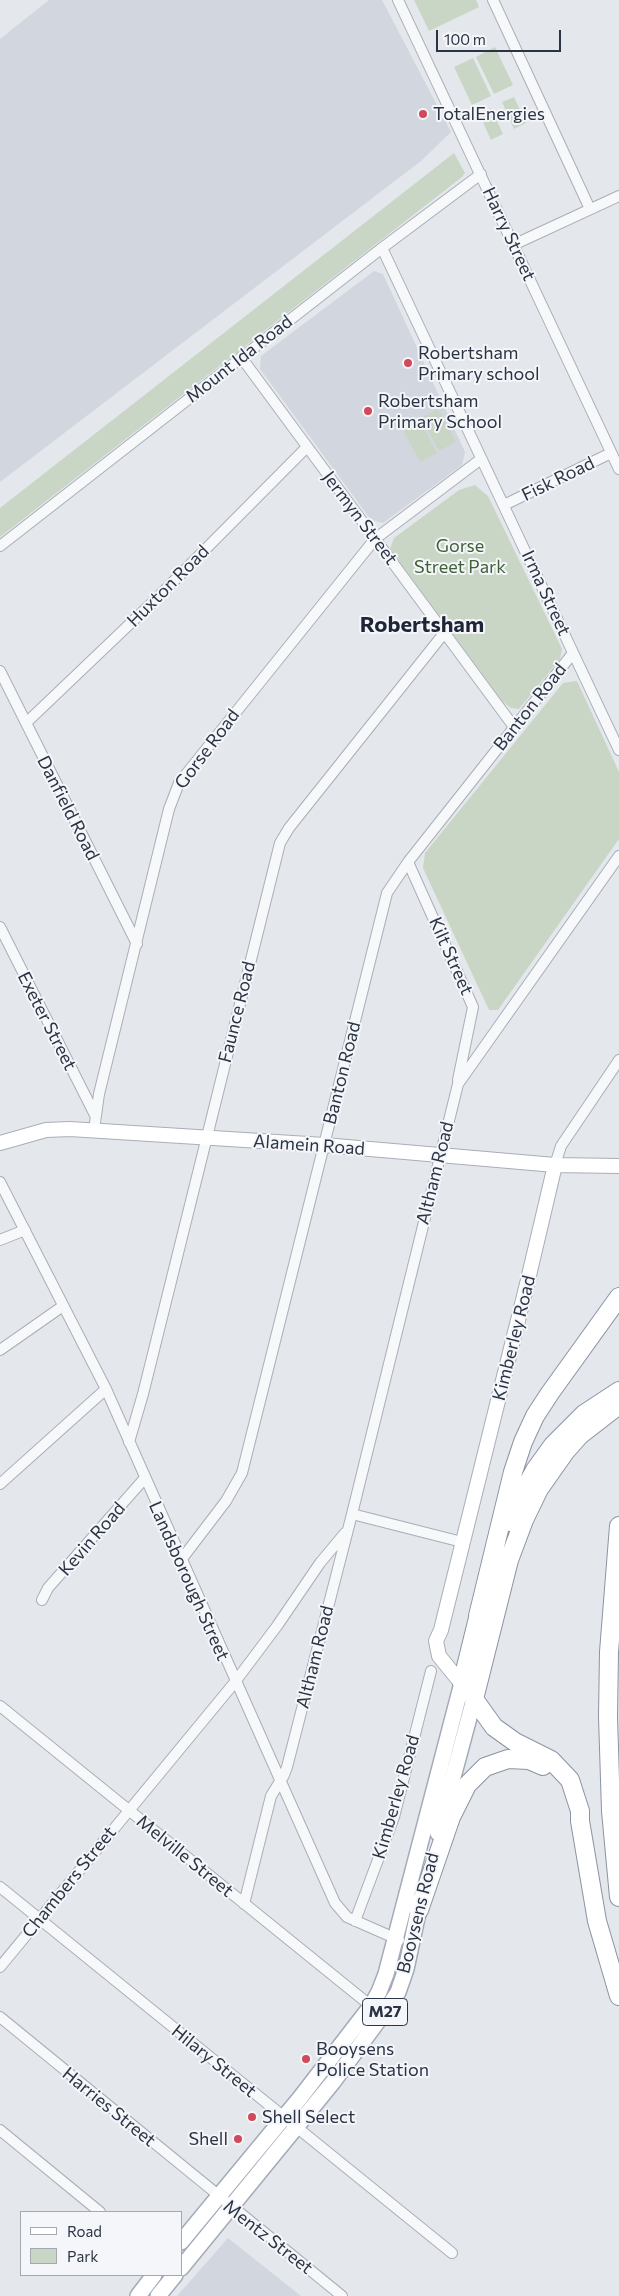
<!DOCTYPE html>
<html>
<head>
<meta charset="utf-8">
<style>
  body { margin:0 }
  #map { position:relative; width:619px; height:2296px; overflow:hidden; background:#e4e7ec; font-family:Commissioner,sans-serif }
  canvas { display:block }
  .legend { position:absolute; left:20px; top:2211px; width:162px; height:65px; box-sizing:border-box; background:#f4f6f9; border:1px solid #a4a8b1; margin:0; padding:6px 9px; list-style:none; font-size:15px; color:#2b3445 }
  .legend li { display:flex; align-items:center; gap:10px; height:25px }
  .legend b { width:25px; border:1px solid #a4a8b1 }
  .scale { position:absolute; left:436px; top:30px; width:125px; height:22px; box-sizing:border-box; border:2px solid #2b3445; border-top:0; padding-left:6px; font-size:15px; line-height:18px; white-space:nowrap; color:#2b3445; -webkit-text-stroke:4px #f4f6f9; paint-order:stroke }
</style>
</head>
<body>
<div id="map">
<canvas width="619" height="2296"></canvas>
<ul class="legend">
<li><b style="height:6px;background:#fff"></b>Road</li>
<li><b style="height:14px;background:#c9d6c5"></b>Park</li>
</ul>
<div class="scale">100 m</div>
</div>
<script>
const g = document.querySelector('canvas').getContext('2d');
g.lineJoin = 'round';
function fillPath(path, color) { g.fillStyle = color; g.fill(path, 'evenodd'); }
const poly = rows => new Path2D(rows.map(r => 'M' + r).join(''));
function trace(path, color, width, dash) { g.strokeStyle = color; g.lineWidth = width; g.lineCap = dash ? 'butt' : 'round'; g.setLineDash(dash || []); g.stroke(path); }
function label(font, color, halo, rows, align = 'center') {
  g.font = font + ' Commissioner,sans-serif'; g.lineWidth = 4; g.setLineDash([]); g.textBaseline = 'middle'; g.strokeStyle = halo; g.fillStyle = color; for (const [text, x, y, turn = 0] of rows) {
    g.save(); g.translate(x, y); g.rotate((+turn || 0) * Math.PI / 180); g.textAlign = isNaN(turn) ? turn : align; if (halo) g.strokeText(text, 0, 0); g.fillText(text, 0, 0); g.restore();
  }
}
fillPath(poly([
  [49,0,382,0,451,132,421,161,0,482,0,39],
  [374,271,383,274,465,452,462,465,383,523,371,520,260,369,261,356],
  [228,2238,301,2296,177,2296]
]), '#d2d6de');
fillPath(poly([
  [414,0,476,0,479,7,429,31],
  [495,47,513,85,494,94,476,57],
  [473,58,491,96,472,105,454,67],
  [514,97,526,123,514,129,502,102],
  [491,108,503,134,491,140,479,113],
  [454,153,465,173,462,177,0,537,0,508],
  [438,409,456,442,439,451,421,418],
  [419,419,437,453,420,462,402,428],
  [475,485,488,496,562,649,560,659,519,709,511,708,503,702,390,549,394,538,459,490],
  [577,681,619,772,619,839,498,1010,489,1010,423,868,425,853,563,683]
]), '#c9d6c5');
const street = poly([
  [398,0,619,469],
  [493,0,590,209],
  [513,245,619,196],
  [382,248,619,750],
  [241,357,514,727],
  [504,505,611,453],
  [0,546,382,248,481,174],
  [0,671,137,944],
  [26,723,157,598,307,447],
  [408,862,473,1007,458,1080],
  [0,927,95,1115],
  [94,1130,99,1094,169,809,179,783,375,539,481,459],
  [555,1165,561,1146,619,1060],
  [0,1182,106,1389,335,1903,347,1917,399,1940],
  [0,1240,25,1230],
  [0,1350,63,1306],
  [129,1442,143,1394,280,843,289,828,445,632],
  [0,1484,106,1389],
  [352,1514,462,1542],
  [181,1560,226,1501,242,1473,387,893,408,862,573,653],
  [42,1600,48,1588,144,1479],
  [0,1706,371,2006],
  [0,1887,452,2253],
  [244,1904,271,1796,284,1775,287,1767,352,1514,458,1084,619,856],
  [355,1921,394,1817,431,1671],
  [0,1967,235,1682,277,1626,320,1563,345,1533],
  [0,2017,342,2296],
  [0,2130,100,2212]
]);
const secondary = poly([
  [0,1143,46,1130,70,1129,324,1145,555,1165,619,1166],
  [466,1689,439,1656,436,1641,441,1630,527,1284,555,1165]
]);
const primary = poly([
  [438,1833,474,1699],
  [181,2242,300,2098,371,2006,379,1992,386,1974,462,1683],
  [181,2268,333,2082,389,2006,398,1992,406,1969,421,1899],
  [138,2296,154,2275],
  [158,2296,175,2275]
]);
const highway = poly([
  [619,1405,580,1435,565,1452,539,1489,524,1520,509,1560,474,1699,494,1727,515,1742,551,1760,570,1780,580,1811,580,1821,597,1921,619,1996],
  [511,1522,520,1497,535,1470,553,1445,584,1414,619,1391],
  [619,1526,609,1652,608,1717,611,1811,619,1897],
  [478,1616,513,1472,523,1442,535,1416,550,1393,619,1297],
  [462,1683,481,1606],
  [419,1910,451,1817,467,1785,485,1767,508,1759,529,1760,543,1766]
]);
trace(street, '#a9aeb7', 12);
trace(secondary, '#a9aeb7', 16);
trace(primary, '#a3abb8', 18);
trace(highway, '#8b94a3', 20);
trace(street, '#f7f8fa', 10);
trace(secondary, '#fff', 14);
trace(primary, '#fff', 15);
trace(highway, '#fff', 18);
for (const [x, y, r, color] of [
  [423,114,5,"#d1495b"],
  [408,363,5,"#d1495b"],
  [368,411,5,"#d1495b"],
  [306,2059,5,"#d1495b"],
  [252,2117,5,"#d1495b"],
  [238,2139,5,"#d1495b"]
]) { const dot = new Path2D(); dot.arc(x, y, r, 0, 2 * Math.PI); g.fillStyle = color; g.fill(dot); trace(dot, '#f4f6f9', 2); }
for (const [x, y, w] of [
  [385,2012,45]
]) { const box = new Path2D(); box.roundRect(x - w / 2, y - 13.5, w, 27, 4); g.fillStyle = '#f4f6f9'; g.fill(box); trace(box, '#2b3445', 1); }
label('bold 16px', '#2b3445', null, [
  ["M27",385,2012]
]);
label('18px', '#2b3445', '#f4f6f9', [
  ["TotalEnergies",433,114],
  ["Robertsham",418,353],
  ["Primary school",418,374],
  ["Robertsham",378,401],
  ["Primary School",378,422],
  ["Booysens",316,2049],
  ["Police Station",316,2070],
  ["Shell Select",262,2117],
  ["Shell",228,2139,"right"]
], 'left');
label('18px', '#2b3445', '#f4f6f9', [
  ["Harry Street",509,234,65],
  ["Mount Ida Road",239,359,-38],
  ["Fisk Road",558,479,-26],
  ["Jermyn Street",360,518,53],
  ["Huxton Road",168,586,-45],
  ["Irma Street",546,593,65],
  ["Banton Road",530,707,-52],
  ["Gorse Road",207,749,-53],
  ["Danfield Road",68,808,63],
  ["Kilt Street",451,956,66],
  ["Faunce Road",237,1012,-76],
  ["Exeter Street",47,1021,63],
  ["Banton Road",342,1073,-76],
  ["Alamein Road",309,1145,4],
  ["Altham Road",435,1173,-76],
  ["Kimberley Road",514,1338,-76],
  ["Kevin Road",92,1539,-49],
  ["Landsborough Street",189,1581,66],
  ["Altham Road",315,1657,-76],
  ["Kimberley Road",396,1797,-74],
  ["Melville Street",185,1856,39],
  ["Chambers Street",69,1882,-51],
  ["Booysens Road",418,1913,-76],
  ["Hilary Street",214,2061,39],
  ["Harries Street",109,2107,39],
  ["Mentz Street",268,2237,38]
]);
label('18px', '#3f6138', '#f4f6f9', [
  ["Gorse",460,546],
  ["Street Park",460,567]
]);
label('bold 22px', '#1d2536', '#f4f6f9', [
  ["Robertsham",422,625]
]);
</script>
</body>
</html>
